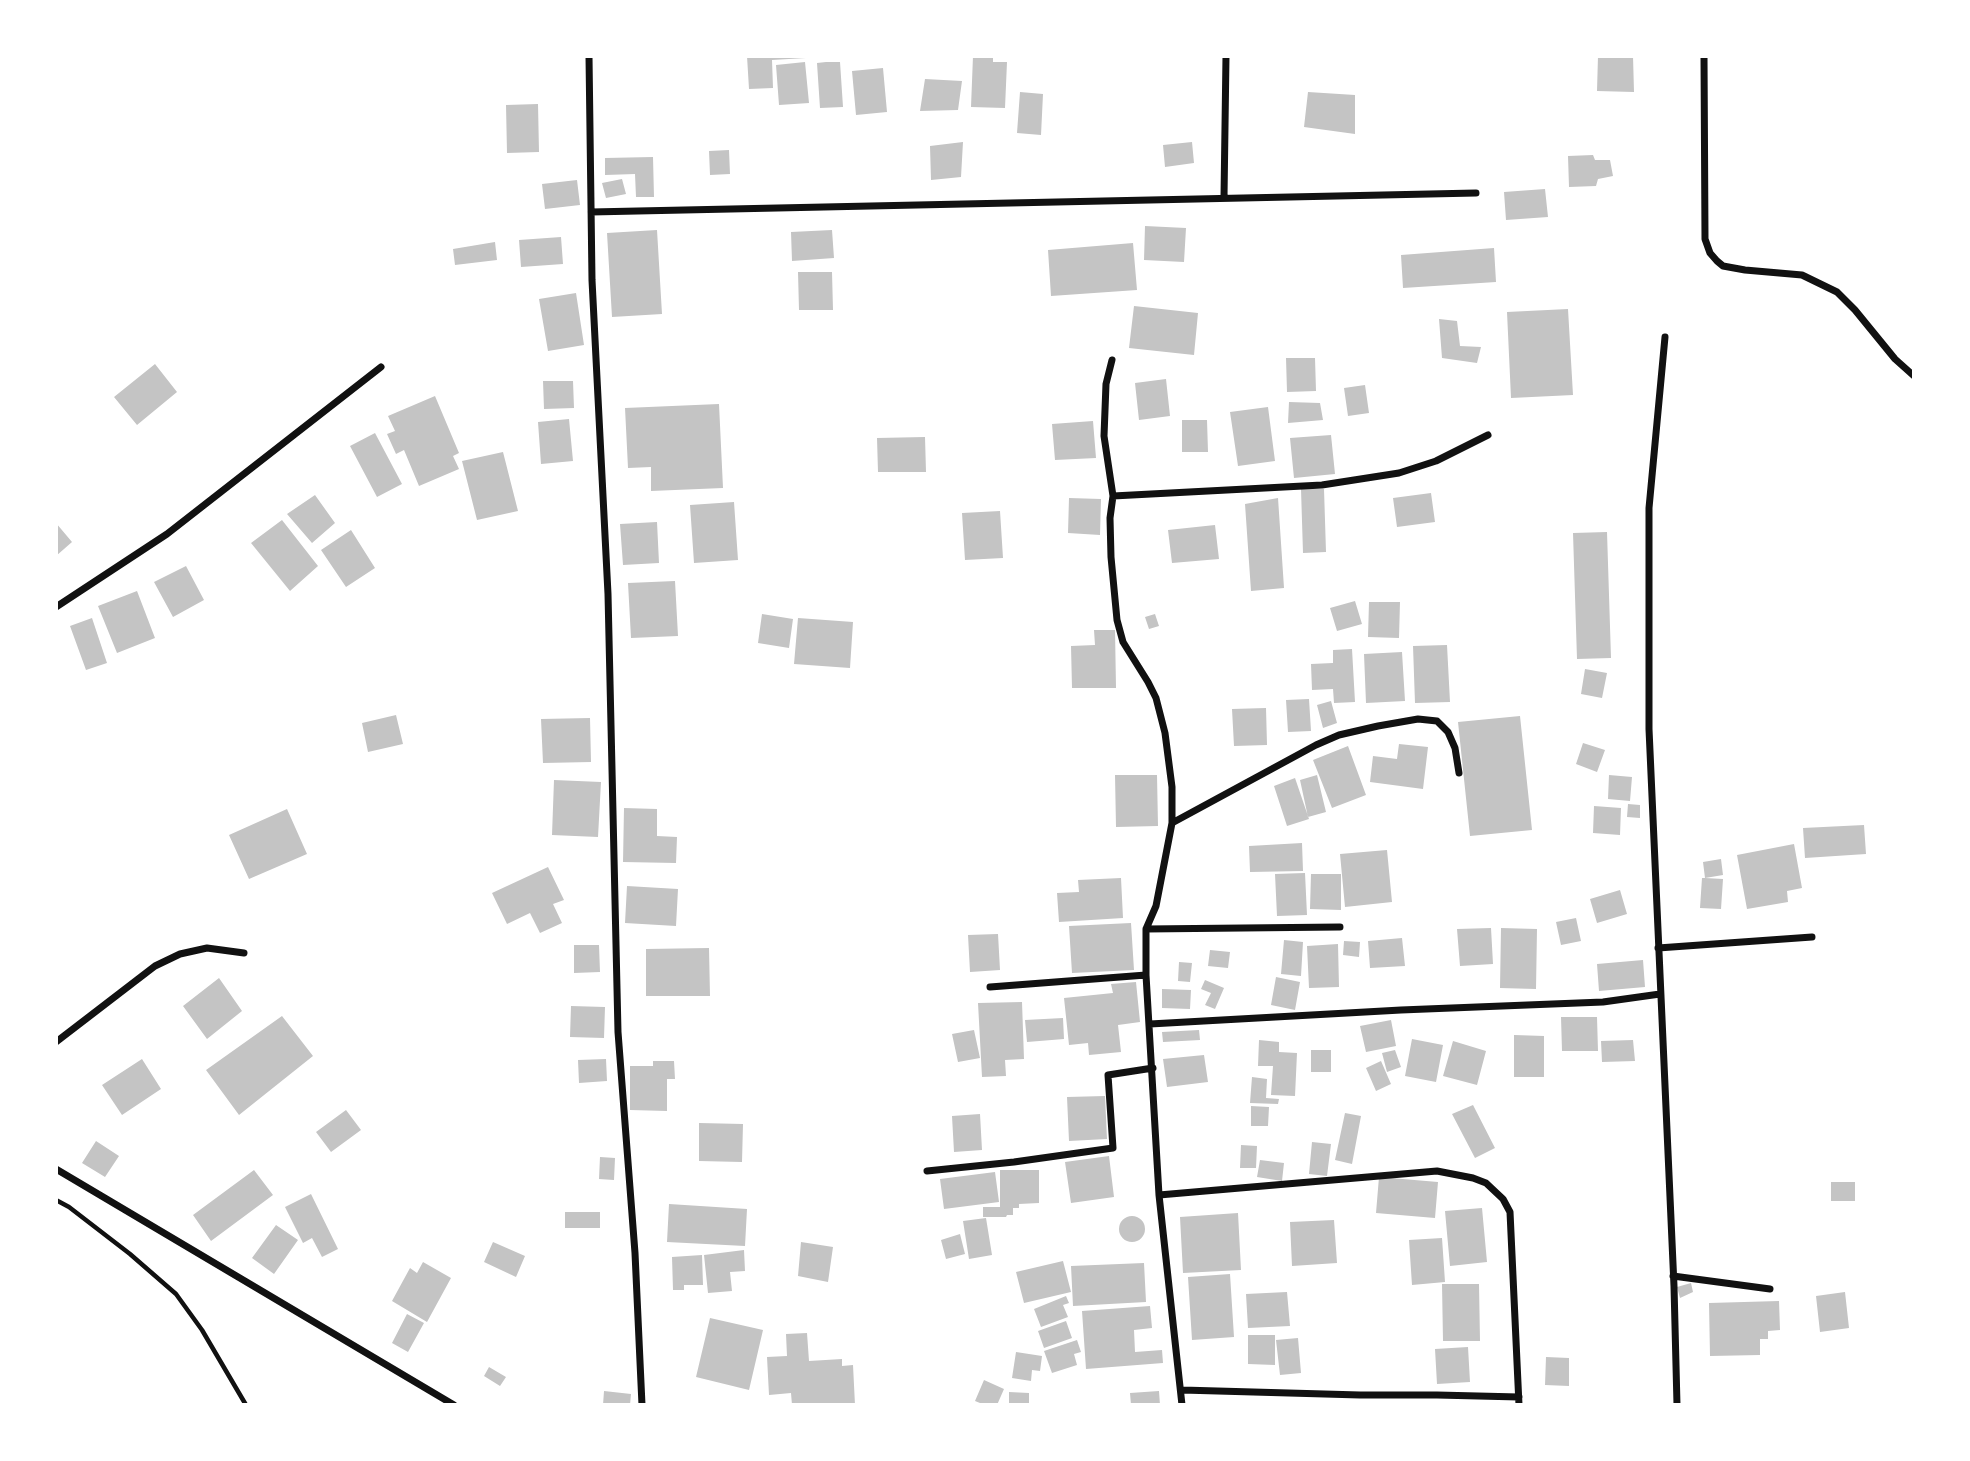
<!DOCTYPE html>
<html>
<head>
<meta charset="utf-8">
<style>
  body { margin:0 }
  #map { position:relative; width:1970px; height:1461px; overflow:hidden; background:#fff; font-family:"Source Serif 4",serif }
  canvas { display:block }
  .frame { position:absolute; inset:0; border:58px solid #fff; pointer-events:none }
</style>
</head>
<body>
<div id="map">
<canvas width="1970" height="1461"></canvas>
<div class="frame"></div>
</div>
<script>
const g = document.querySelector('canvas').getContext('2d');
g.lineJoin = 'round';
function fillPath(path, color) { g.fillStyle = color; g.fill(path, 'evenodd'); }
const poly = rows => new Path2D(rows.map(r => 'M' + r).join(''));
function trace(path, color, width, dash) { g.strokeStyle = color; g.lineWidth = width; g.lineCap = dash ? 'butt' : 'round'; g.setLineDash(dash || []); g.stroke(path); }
fillPath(poly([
  [747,56,806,56,806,58,772,60,773,88,749,89],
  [973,56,993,56,993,62,1007,62,1005,108,971,107],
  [1598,56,1633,56,1634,92,1597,91],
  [805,62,809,103,779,105,776,65],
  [826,62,840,62,843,107,820,108,817,63],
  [883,68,887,112,856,115,852,71],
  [925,79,962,81,958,110,920,111],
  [1020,92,1043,94,1041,135,1017,133],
  [1308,92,1355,95,1355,134,1304,127],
  [538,104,539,152,507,153,506,105],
  [963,142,961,177,931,180,930,146],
  [1192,142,1194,163,1165,167,1163,145],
  [729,150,730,174,710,175,709,151],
  [1593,155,1595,160,1610,160,1613,176,1598,179,1596,186,1569,187,1568,156],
  [653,157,654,197,636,197,635,174,605,175,605,158],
  [622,179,626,194,606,198,602,183],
  [577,180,580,205,545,209,542,184],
  [1545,189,1548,217,1506,220,1504,192],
  [1145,226,1186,228,1184,262,1144,260],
  [657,230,662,314,612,317,607,233],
  [832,230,834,258,792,261,791,232],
  [561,237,563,264,521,267,519,240],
  [495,242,497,260,455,265,453,249],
  [1133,243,1137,290,1051,296,1048,250],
  [1494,248,1496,282,1403,288,1401,255],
  [798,272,832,272,833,310,799,310],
  [576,293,584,345,548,351,539,299],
  [1134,306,1198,313,1194,355,1129,348],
  [1568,309,1573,395,1511,398,1507,312],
  [1439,319,1457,321,1460,346,1481,347,1477,363,1442,358],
  [1286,358,1315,358,1316,391,1287,392],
  [155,364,177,392,137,425,114,397],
  [1166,379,1170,416,1139,420,1135,383],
  [543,381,573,381,574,408,544,409],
  [1365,385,1369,413,1348,416,1344,388],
  [435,396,459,453,453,456,459,469,419,486,404,450,396,454,387,434,395,431,388,416],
  [1289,402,1320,403,1323,420,1288,423],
  [719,404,723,488,651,491,651,467,628,468,625,408],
  [1268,407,1275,461,1238,466,1230,412],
  [569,419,573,461,541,464,538,422],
  [1182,420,1207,420,1208,452,1182,452],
  [1093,421,1096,458,1055,460,1052,424],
  [375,433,402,484,377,497,350,446],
  [1331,435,1335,474,1294,478,1290,438],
  [925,437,926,472,878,472,877,438],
  [503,452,518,511,477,520,462,461],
  [1301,489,1324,489,1326,552,1303,553],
  [1431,493,1435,522,1397,527,1393,498],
  [315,495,335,523,312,543,287,514],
  [1069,498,1101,499,1100,535,1068,533],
  [1278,498,1284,588,1251,591,1245,504],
  [734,502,738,560,694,563,690,505],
  [1000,511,1003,558,965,560,962,513],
  [282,520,318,566,290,591,251,543],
  [657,522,659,563,623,565,620,524],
  [56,523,72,542,56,556],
  [1215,525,1219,559,1172,563,1168,530],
  [351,530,375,568,346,587,321,550],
  [1607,532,1611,658,1577,659,1573,533],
  [186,566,204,600,173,617,154,582],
  [675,581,678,636,631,638,628,583],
  [137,591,155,638,117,653,98,606],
  [1355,601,1362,624,1337,631,1330,608],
  [1369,602,1400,602,1399,638,1368,637],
  [762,614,793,619,789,648,758,643],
  [1155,614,1159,626,1149,629,1145,617],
  [92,618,107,663,86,670,70,626],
  [798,618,853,622,850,668,794,664],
  [1094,630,1115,630,1116,688,1072,688,1071,646,1095,645],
  [1447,645,1450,702,1415,703,1413,646],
  [1352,649,1355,702,1334,703,1333,689,1312,690,1311,664,1333,663,1333,650],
  [1402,652,1405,701,1366,703,1364,654],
  [1585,669,1607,673,1602,698,1581,694],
  [1309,699,1311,731,1288,732,1286,700],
  [1331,701,1337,723,1323,728,1317,705],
  [1266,708,1267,745,1234,746,1232,709],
  [396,715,403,744,368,752,362,723],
  [1520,716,1532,830,1470,836,1458,722],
  [590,718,591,762,543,763,541,719],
  [1583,743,1605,750,1597,772,1576,764],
  [1399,744,1428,747,1423,789,1370,782,1373,756,1397,759],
  [1348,746,1366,795,1332,808,1313,760],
  [1115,775,1157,775,1158,826,1116,827],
  [1317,775,1326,812,1308,817,1300,780],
  [1609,775,1632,777,1630,801,1608,799],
  [1295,778,1309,819,1287,826,1274,786],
  [554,780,601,782,598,837,552,835],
  [1628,804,1640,805,1640,818,1627,817],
  [1594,806,1621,808,1620,835,1593,833],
  [624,808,657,809,657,836,677,837,676,863,623,862],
  [287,809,307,854,249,879,229,835],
  [1864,825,1866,854,1805,858,1803,828],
  [1302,843,1303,871,1250,872,1249,846],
  [1794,844,1802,888,1787,891,1788,902,1747,909,1737,855],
  [1387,850,1392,902,1345,907,1340,854],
  [1721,859,1723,875,1705,878,1723,879,1721,909,1700,908,1702,878,1705,878,1703,862],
  [548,867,564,900,553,904,562,923,540,933,530,913,507,924,492,893],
  [1305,873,1307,915,1277,916,1275,874],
  [1311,874,1341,874,1341,910,1310,909],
  [1121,878,1123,918,1059,922,1057,893,1079,892,1078,880],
  [627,886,678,889,676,926,625,923],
  [1620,890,1627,914,1597,923,1590,899],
  [1576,918,1581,941,1561,945,1556,922],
  [1131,923,1134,970,1072,973,1069,926],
  [1491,928,1493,964,1460,966,1457,929],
  [1501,928,1537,929,1536,989,1500,988],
  [998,934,1000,970,970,972,968,935],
  [1402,938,1405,966,1370,968,1368,941],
  [1284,940,1303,942,1301,976,1281,974],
  [1344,941,1360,942,1359,957,1343,955],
  [1338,944,1339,987,1309,988,1307,946],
  [574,945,599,945,600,972,574,973],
  [709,948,710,996,646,996,646,949],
  [1210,950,1230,952,1228,968,1208,966],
  [1643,960,1645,987,1599,991,1597,964],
  [1179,962,1192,963,1190,982,1178,981],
  [1276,977,1300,982,1295,1010,1271,1005],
  [219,978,242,1011,207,1039,183,1006],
  [1205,980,1224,988,1215,1009,1205,1005,1211,993,1201,989],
  [1136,982,1140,1022,1118,1025,1121,1052,1089,1055,1088,1043,1069,1045,1064,998,1113,993,1111,984],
  [1162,989,1191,990,1190,1009,1162,1008],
  [1022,1002,1024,1059,1005,1060,1006,1076,982,1077,978,1003],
  [571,1006,605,1007,604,1038,570,1037],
  [282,1016,313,1056,239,1115,206,1070],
  [1561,1017,1597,1017,1598,1051,1562,1051],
  [1063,1018,1064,1039,1027,1042,1025,1020],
  [1391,1020,1396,1046,1366,1052,1360,1026],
  [974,1030,980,1058,958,1062,952,1034],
  [1199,1030,1200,1040,1163,1042,1162,1032],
  [1514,1035,1544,1036,1544,1077,1514,1077],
  [1412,1039,1443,1045,1436,1082,1405,1076],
  [1259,1040,1279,1042,1279,1052,1297,1053,1295,1096,1271,1095,1273,1066,1258,1066],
  [1633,1040,1635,1061,1602,1062,1601,1041],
  [1453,1041,1486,1051,1477,1085,1443,1076],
  [1311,1050,1331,1050,1331,1072,1311,1072],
  [1395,1050,1401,1067,1387,1072,1382,1053],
  [1204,1055,1208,1082,1167,1087,1163,1059],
  [142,1059,161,1089,122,1115,102,1085],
  [606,1059,607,1081,579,1083,578,1060],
  [653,1061,674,1061,675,1079,667,1079,667,1111,630,1110,630,1066,653,1066],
  [1381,1061,1391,1084,1376,1091,1366,1068],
  [1252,1077,1267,1079,1266,1098,1279,1099,1278,1104,1250,1103],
  [1105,1096,1107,1139,1069,1141,1067,1097],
  [1473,1105,1495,1148,1475,1158,1452,1114],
  [1251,1106,1269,1107,1268,1126,1251,1126],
  [346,1110,361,1130,331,1152,316,1132],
  [1345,1113,1361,1116,1352,1164,1335,1160],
  [980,1114,982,1150,954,1152,952,1116],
  [699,1123,743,1124,742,1162,699,1161],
  [96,1141,119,1156,105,1177,82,1163],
  [1312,1142,1331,1144,1327,1176,1309,1174],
  [1241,1145,1257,1146,1256,1168,1240,1168],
  [1109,1156,1114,1197,1071,1203,1065,1162],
  [600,1157,615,1158,614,1180,599,1179],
  [1260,1160,1284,1163,1282,1181,1257,1177],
  [254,1170,273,1195,211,1241,193,1215],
  [1000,1170,1039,1170,1039,1203,1019,1204,1019,1208,1013,1208,1013,1215,1007,1215,1006,1217,983,1217,983,1207,1000,1207],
  [995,1172,999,1202,944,1209,940,1179],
  [1379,1177,1438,1182,1435,1218,1376,1213],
  [1831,1182,1855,1182,1855,1201,1831,1201],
  [311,1194,338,1249,322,1257,312,1238,303,1243,285,1207],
  [669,1204,747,1209,745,1246,667,1242],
  [1482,1208,1487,1262,1450,1266,1445,1211],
  [565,1212,600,1212,600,1228,565,1228],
  [1238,1213,1241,1270,1183,1273,1180,1217],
  '1119 1229a13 13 0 1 1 26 0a13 13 0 1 1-26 0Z',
  [986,1218,992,1255,969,1259,963,1221],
  [1334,1220,1337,1263,1292,1266,1290,1222],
  [276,1225,298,1240,274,1274,252,1258],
  [960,1234,965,1254,946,1259,941,1240],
  [1442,1238,1445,1282,1412,1285,1409,1240],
  [493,1242,525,1256,516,1277,484,1262],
  [801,1242,833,1247,828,1282,798,1276],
  [744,1250,745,1271,730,1272,732,1291,708,1293,704,1255],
  [702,1255,703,1285,684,1285,684,1290,673,1290,672,1257],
  [1063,1261,1071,1292,1024,1303,1016,1272],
  [423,1262,451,1278,427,1322,392,1301,410,1268,417,1273],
  [1144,1263,1146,1302,1073,1306,1071,1266],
  [1230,1274,1234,1337,1192,1340,1188,1277],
  [1691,1283,1693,1292,1680,1298,1677,1287],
  [1442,1284,1479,1284,1480,1341,1443,1341],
  [1287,1292,1290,1326,1248,1328,1246,1294],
  [1845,1292,1849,1328,1820,1332,1816,1296],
  [1066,1296,1069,1303,1063,1305,1068,1317,1041,1327,1034,1309],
  [1779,1301,1780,1330,1768,1331,1768,1339,1760,1339,1760,1355,1710,1356,1709,1303],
  [1150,1306,1152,1328,1134,1330,1135,1352,1162,1350,1163,1363,1086,1369,1082,1311],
  [407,1314,424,1323,408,1352,392,1343],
  [710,1318,763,1330,749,1390,696,1377],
  [1066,1321,1072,1338,1044,1348,1038,1331],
  [807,1333,809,1361,842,1359,842,1366,853,1365,855,1405,792,1405,791,1393,769,1395,767,1357,787,1356,786,1334],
  [1248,1335,1275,1335,1275,1365,1248,1364],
  [1298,1338,1301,1373,1280,1375,1276,1340],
  [1077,1340,1081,1352,1074,1354,1077,1365,1052,1373,1044,1351],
  [1468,1347,1470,1382,1437,1384,1435,1349],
  [1016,1352,1042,1356,1040,1371,1032,1370,1031,1381,1012,1378],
  [1546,1357,1569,1358,1569,1386,1545,1385],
  [489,1367,506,1377,500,1386,484,1376],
  [984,1380,1004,1389,997,1405,985,1405,975,1401],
  [604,1391,631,1394,630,1405,603,1405],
  [1159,1391,1160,1405,1131,1405,1130,1393],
  [1009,1392,1029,1393,1029,1405,1009,1405]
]), '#c4c4c4');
trace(poly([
  [56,1200,69,1207,130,1254,176,1294,202,1330,246,1405]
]), '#111', 4.5);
trace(poly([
  [589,56,592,280,608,594,618,1032,635,1253,642,1405],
  [1704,56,1705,239,1710,253,1717,261,1723,266,1745,270,1802,275,1837,292,1855,310,1895,359,1914,376],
  [1224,197,1226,56],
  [591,212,1476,193],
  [1665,337,1649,508,1649,729,1674,1286,1677,1405],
  [1112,360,1106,384,1104,436,1113,496],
  [56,607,167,534,381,367],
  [1172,823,1172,787,1165,733,1156,698,1148,682,1123,642,1117,620,1111,557,1110,518,1113,496,1322,485,1399,473,1436,461,1488,435],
  [1146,929,1340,927],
  [1658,948,1812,937],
  [990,987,1146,975],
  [1150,1024,1401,1010,1603,1002,1660,994],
  [56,1042,155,966,180,954,207,948,244,953],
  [56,1169,454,1405],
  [927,1171,1014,1162,1113,1148,1108,1075,1153,1068],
  [1159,1195,1437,1171,1473,1178,1486,1183,1503,1199,1510,1212,1519,1405],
  [1673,1276,1770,1289],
  [1182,1390,1360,1395,1437,1395,1519,1397],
  [1182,1405,1159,1195,1146,975,1146,929,1156,906,1172,823,1316,745,1339,735,1378,726,1418,719,1437,721,1448,732,1455,748,1459,773]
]), '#111', 7);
</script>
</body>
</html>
